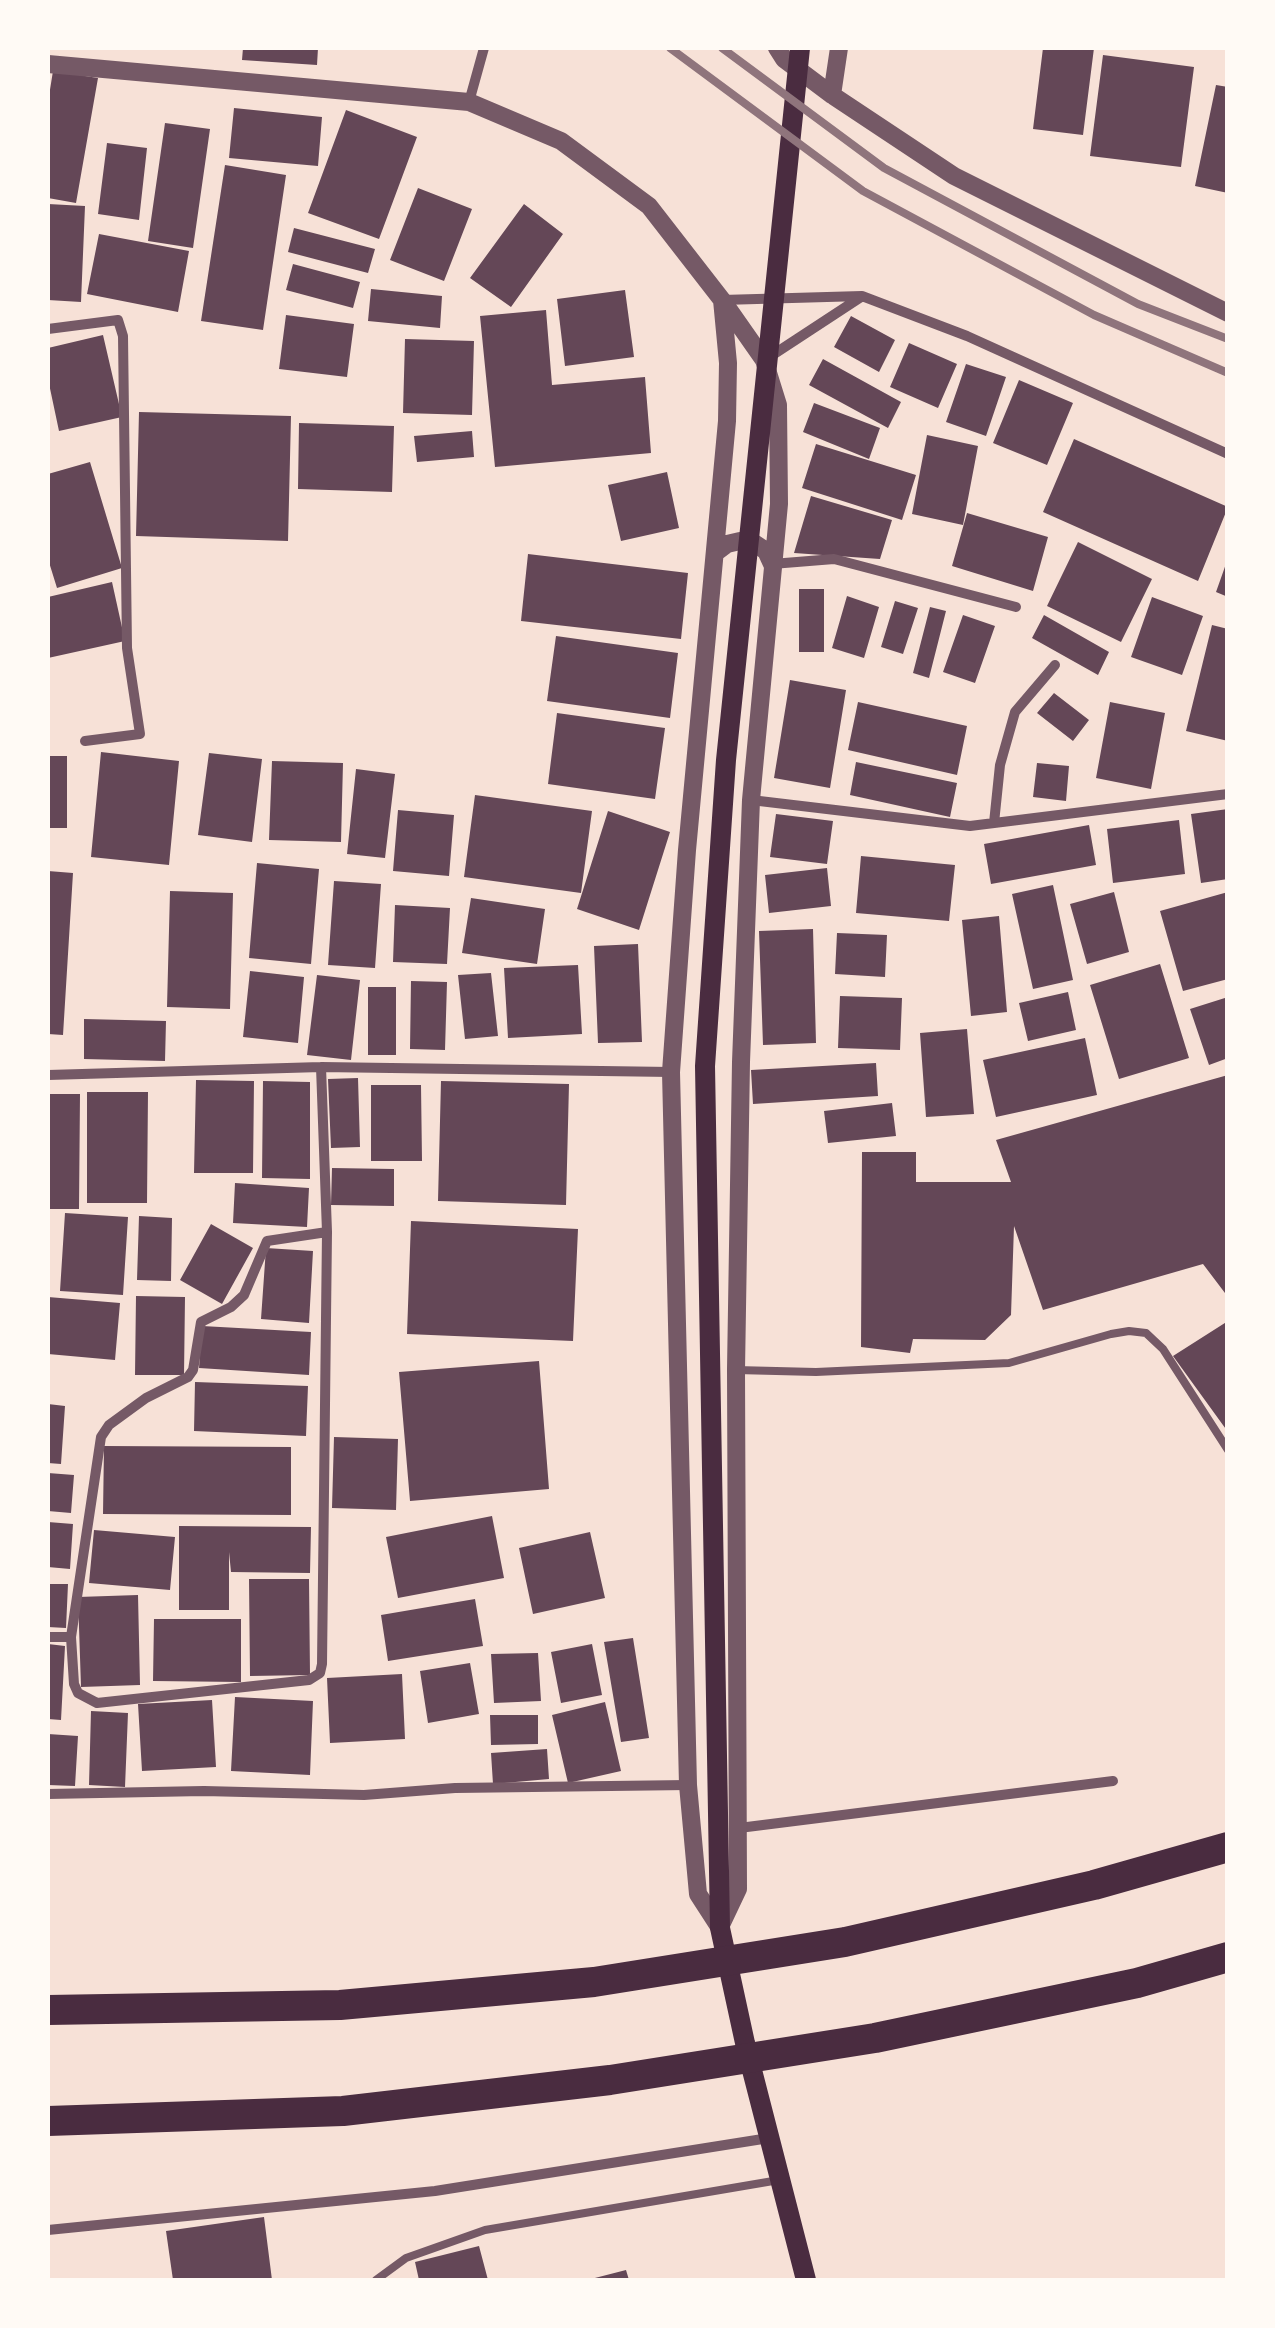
<!DOCTYPE html>
<html>
<head>
<meta charset="utf-8">
<style>
  body { margin:0 }
  #map { position:relative; width:1275px; height:2328px; overflow:hidden; background:#f7e1d7; font-family:Manrope,sans-serif }
  canvas { display:block }
  .frame { position:absolute; inset:0; border:50px solid #fffaf5; pointer-events:none }
</style>
</head>
<body>
<div id="map">
<canvas width="1275" height="2328"></canvas>
<div class="frame"></div>
</div>
<script>
const g = document.querySelector('canvas').getContext('2d');
g.lineJoin = 'round';
function fillPath(path, color) { g.fillStyle = color; g.fill(path, 'evenodd'); }
const poly = rows => new Path2D(rows.map(r => 'M' + r).join(''));
function trace(path, color, width, dash) { g.strokeStyle = color; g.lineWidth = width; g.lineCap = dash ? 'butt' : 'round'; g.setLineDash(dash || []); g.stroke(path); }
fillPath(poly([
  [243,48,318,48,317,65,242,60],
  [1043,48,1094,48,1083,135,1033,129],
  [1103,55,1194,67,1181,167,1090,156],
  [53,71,98,78,76,203,48,198,48,102],
  [1216,85,1228,87,1228,193,1195,186],
  [234,108,322,117,318,166,229,158],
  [346,110,417,137,379,239,308,213],
  [165,123,210,129,193,248,148,241],
  [107,143,147,148,139,220,98,214],
  [225,165,286,175,263,330,201,321],
  [418,188,472,209,444,281,390,260],
  [48,204,85,206,81,302,48,300],
  [524,204,563,234,511,307,470,278],
  [294,228,375,249,368,273,288,252],
  [99,234,189,251,178,312,87,294],
  [293,264,360,282,353,308,286,290],
  [371,289,442,296,440,328,368,321],
  [625,290,634,357,565,366,557,299],
  [546,310,552,385,645,377,651,453,495,467,480,316],
  [286,315,354,324,347,377,279,369],
  [851,316,895,340,879,372,834,347],
  [103,335,122,417,59,431,48,379,48,348],
  [405,339,474,341,472,415,403,413],
  [909,343,957,364,938,408,890,387],
  [823,359,901,402,888,428,809,385],
  [966,364,1006,377,986,436,946,422],
  [1019,380,1073,403,1047,465,993,443],
  [814,403,880,428,869,459,803,432],
  [139,412,291,416,288,541,136,536],
  [299,423,394,426,392,492,298,489],
  [472,431,474,457,417,462,414,436],
  [927,435,978,446,963,525,912,514],
  [1074,439,1228,507,1198,581,1043,512],
  [816,444,916,475,902,520,802,488],
  [90,462,122,568,57,588,48,559,48,474],
  [667,472,679,528,621,541,608,485],
  [811,496,892,520,880,559,794,553],
  [967,513,1048,537,1033,591,952,566],
  [1078,542,1152,579,1121,642,1047,606],
  [528,554,688,573,681,639,521,621],
  [1227,561,1228,561,1228,597,1216,592],
  [112,582,125,641,48,658,48,597],
  [799,589,824,589,824,652,799,652],
  [847,596,879,607,864,658,832,648],
  [1152,597,1203,616,1182,675,1131,657],
  [895,601,918,608,903,654,881,647],
  [930,607,946,611,929,678,913,673],
  [963,615,995,626,975,683,943,672],
  [1044,615,1109,652,1098,675,1032,638],
  [1212,625,1228,629,1228,741,1186,731],
  [556,636,678,653,670,718,547,701],
  [790,680,846,690,830,788,774,778],
  [1054,693,1089,720,1073,741,1037,713],
  [858,702,967,726,957,775,848,750],
  [1110,702,1165,713,1151,789,1096,778],
  [557,713,665,728,655,799,548,784],
  [101,752,179,761,169,865,91,857],
  [209,753,262,759,252,842,198,835],
  [48,756,67,756,67,828,48,828],
  [272,761,343,763,341,842,269,840],
  [856,762,957,783,950,817,850,795],
  [1037,763,1069,766,1066,801,1033,797],
  [356,769,395,774,385,858,347,854],
  [475,795,592,811,581,893,464,877],
  [1228,809,1228,879,1201,883,1191,814],
  [398,810,454,815,449,876,393,871],
  [608,811,670,832,639,930,577,909],
  [776,814,833,821,827,864,770,857],
  [1179,820,1185,874,1113,883,1107,829],
  [1089,825,1096,865,991,884,984,844],
  [861,856,955,865,949,921,856,913],
  [257,863,319,869,311,964,249,958],
  [827,868,831,906,769,913,765,875],
  [48,871,73,873,63,1035,48,1034],
  [334,881,381,884,375,968,328,965],
  [1053,885,1073,980,1033,989,1012,894],
  [170,891,233,893,230,1009,167,1007],
  [1114,892,1129,952,1087,964,1070,904],
  [1228,892,1228,979,1183,991,1160,911],
  [471,898,545,909,537,964,462,953],
  [395,905,450,908,447,964,393,962],
  [999,916,1007,1012,971,1016,962,920],
  [813,929,816,1043,763,1045,759,931],
  [837,933,887,935,885,977,835,974],
  [638,944,642,1042,598,1043,594,946],
  [1160,964,1189,1058,1119,1079,1090,985],
  [578,965,582,1034,508,1038,504,968],
  [250,971,304,977,298,1043,243,1037],
  [491,973,498,1036,465,1039,458,975],
  [317,975,360,980,351,1060,307,1055],
  [411,981,447,982,445,1050,410,1049],
  [368,987,396,987,396,1055,368,1055],
  [1068,992,1076,1030,1028,1041,1019,1003],
  [840,996,902,998,900,1050,838,1048],
  [1228,997,1228,1058,1209,1065,1190,1009],
  [84,1019,166,1021,165,1061,84,1059],
  [967,1029,974,1114,926,1117,920,1033],
  [1085,1038,1097,1095,996,1117,983,1060],
  [876,1063,878,1096,753,1104,751,1070],
  [1228,1075,1228,1297,1203,1264,1043,1310,1014,1226,1011,1315,985,1340,913,1339,910,1353,861,1347,862,1152,916,1152,916,1182,1011,1182,996,1140],
  [358,1078,360,1147,331,1148,328,1079],
  [196,1080,254,1081,253,1173,194,1173],
  [263,1081,310,1082,310,1179,262,1178],
  [441,1081,569,1084,566,1205,438,1201],
  [371,1085,421,1085,422,1161,371,1161],
  [87,1092,148,1092,147,1203,87,1203],
  [48,1094,80,1094,79,1209,48,1209],
  [892,1103,896,1136,828,1143,824,1111],
  [332,1168,394,1169,394,1206,331,1205],
  [235,1183,309,1188,307,1227,233,1223],
  [65,1213,128,1217,123,1295,60,1291],
  [139,1216,172,1218,171,1281,137,1280],
  [411,1221,578,1229,573,1341,407,1334],
  [211,1224,253,1248,222,1304,180,1280],
  [266,1248,313,1251,309,1323,261,1319],
  [136,1296,185,1297,184,1375,135,1375],
  [48,1297,120,1303,115,1360,48,1354],
  [1228,1321,1228,1432,1173,1356],
  [202,1326,311,1332,309,1375,199,1368],
  [539,1361,549,1489,410,1501,399,1372],
  [195,1382,308,1386,306,1436,194,1431],
  [48,1404,65,1406,61,1464,48,1463],
  [334,1437,398,1439,396,1510,332,1508],
  [104,1446,291,1447,291,1515,103,1514],
  [48,1473,74,1475,71,1513,48,1511],
  [492,1516,504,1578,398,1598,386,1537],
  [48,1522,73,1524,70,1569,48,1567],
  [179,1526,311,1527,310,1573,231,1572,229,1552,229,1610,179,1610],
  [94,1530,175,1537,170,1590,89,1583],
  [590,1532,605,1598,533,1614,519,1548],
  [249,1579,309,1579,310,1675,250,1676],
  [48,1584,68,1584,66,1628,48,1627],
  [138,1595,140,1685,81,1687,78,1597],
  [475,1599,483,1646,388,1661,381,1615],
  [154,1619,241,1619,241,1682,153,1681],
  [633,1638,649,1738,621,1742,604,1642],
  [48,1644,65,1646,61,1720,48,1719],
  [592,1644,602,1695,561,1703,551,1652],
  [538,1653,541,1701,494,1703,491,1654],
  [470,1663,479,1714,428,1723,420,1671],
  [402,1674,405,1739,330,1743,327,1678],
  [235,1697,313,1701,310,1775,231,1771],
  [212,1700,216,1767,142,1771,138,1704],
  [605,1702,621,1771,568,1783,552,1715],
  [91,1711,128,1713,125,1787,89,1785],
  [490,1715,538,1715,538,1744,491,1745],
  [48,1734,78,1736,75,1786,48,1785],
  [547,1749,549,1779,493,1784,491,1753],
  [264,2217,272,2280,173,2280,166,2231],
  [479,2246,488,2280,419,2280,415,2262],
  [626,2270,629,2280,591,2280,591,2279]
]), '#644757');
trace(poly([
  [736,1370,816,1372,1009,1363,1111,1334,1129,1331,1146,1333,1163,1349,1228,1450],
  [376,2280,406,2258,485,2230,779,2180]
]), '#755966', 8);
trace(poly([
  [469,102,484,48],
  [722,300,862,296,967,336,1228,454],
  [48,329,118,320,123,336,127,648,140,734,85,741],
  [771,356,861,297],
  [772,564,834,559,1016,607],
  [751,800,970,826,1228,794],
  [994,823,1000,765,1015,712,1055,665],
  [48,1075,321,1067,671,1072],
  [48,1637,71,1637,74,1684,78,1693,97,1703,309,1680,320,1673,322,1664,327,1232,321,1067],
  [71,1637,101,1437,109,1425,146,1398,188,1377,193,1370,201,1322,231,1307,244,1295,267,1241,327,1232],
  [48,1794,204,1791,364,1795,455,1788,688,1785],
  [739,1828,1113,1781],
  [48,2230,435,2191,769,2138]
]), '#755966', 10);
trace(poly([
  [777,48,784,59,832,95,954,176,1228,313],
  [48,64,469,102,561,141,649,206,722,300,764,360,778,405,779,504,751,800,741,1062,736,1370,738,1889,720,1927],
  [832,95,839,48],
  [715,553,727,544,740,541,754,543,766,551,772,564],
  [720,1928,698,1894,688,1785,671,1072,687,850,727,421,728,363,722,300]
]), '#755966', 18);
trace(poly([
  [800,48,726,760,705,1066,720,1928,745,2043,806,2280]
]), '#4a2c40', 20);
trace(poly([
  [48,2010,340,2005,594,1982,845,1942,1094,1885,1228,1847],
  [48,2121,343,2111,610,2080,875,2038,1137,1983,1228,1957]
]), '#4a2c40', 30);
trace(poly([
  [670,48,863,191,1094,315,1228,373],
  [722,48,884,168,1138,304,1228,339]
]), '#8f747c', 8);
</script>
</body>
</html>
